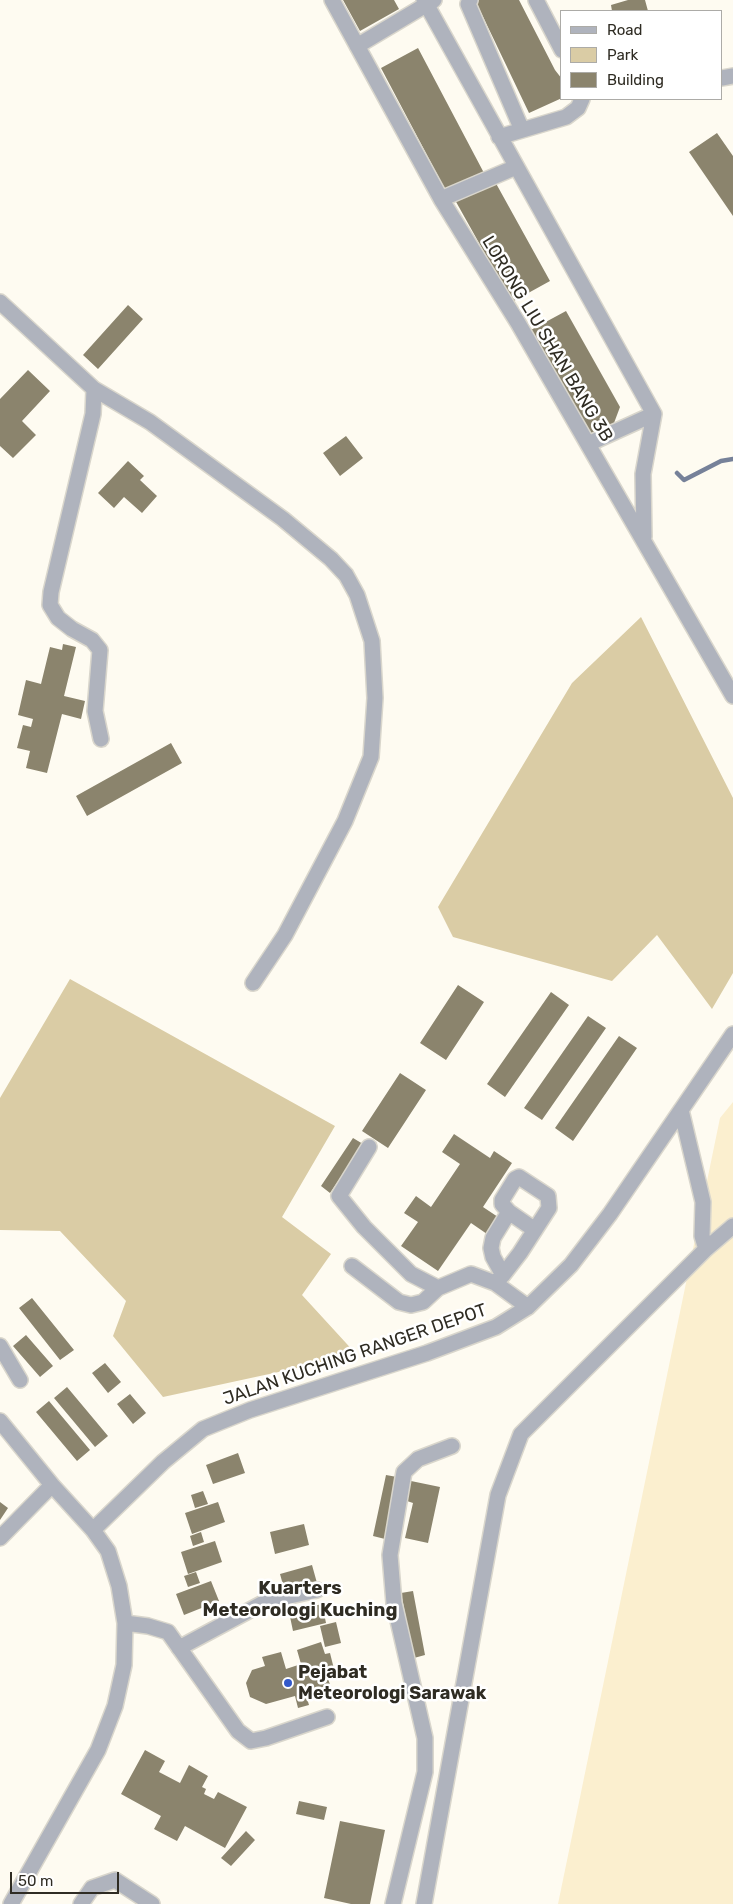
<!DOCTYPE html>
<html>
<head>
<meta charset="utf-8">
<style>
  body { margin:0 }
  #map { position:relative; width:733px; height:1904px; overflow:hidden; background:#fefbf1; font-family:Rubik,sans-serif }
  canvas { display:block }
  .legend { position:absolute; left:560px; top:10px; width:162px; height:90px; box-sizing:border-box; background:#fff; border:1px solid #acaba7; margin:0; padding:6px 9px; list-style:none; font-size:15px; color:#2f2c23 }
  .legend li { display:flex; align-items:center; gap:10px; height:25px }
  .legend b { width:25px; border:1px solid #acaba7 }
  .scale { position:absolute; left:10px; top:1872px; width:109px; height:22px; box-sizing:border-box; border:2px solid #2f2c23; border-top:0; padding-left:6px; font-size:15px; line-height:18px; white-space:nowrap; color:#2f2c23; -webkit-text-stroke:4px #fff; paint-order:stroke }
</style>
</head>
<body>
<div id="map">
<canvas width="733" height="1904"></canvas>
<ul class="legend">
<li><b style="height:6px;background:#afb3bd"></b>Road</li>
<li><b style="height:14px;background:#dacca5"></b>Park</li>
<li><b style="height:14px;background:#8b846d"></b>Building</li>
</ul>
<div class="scale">50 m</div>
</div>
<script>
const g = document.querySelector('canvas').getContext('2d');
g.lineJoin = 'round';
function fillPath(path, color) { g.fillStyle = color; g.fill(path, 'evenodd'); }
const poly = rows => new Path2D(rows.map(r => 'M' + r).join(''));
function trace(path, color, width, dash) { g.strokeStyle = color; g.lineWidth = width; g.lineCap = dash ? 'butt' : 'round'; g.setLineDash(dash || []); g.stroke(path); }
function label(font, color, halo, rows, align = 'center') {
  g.font = font + ' Rubik,sans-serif'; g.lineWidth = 5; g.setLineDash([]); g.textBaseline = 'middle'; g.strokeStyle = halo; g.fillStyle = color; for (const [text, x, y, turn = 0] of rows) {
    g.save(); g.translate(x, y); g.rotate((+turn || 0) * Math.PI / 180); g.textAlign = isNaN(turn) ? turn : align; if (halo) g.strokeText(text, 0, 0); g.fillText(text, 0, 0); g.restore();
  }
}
fillPath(poly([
  [733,1102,733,1904,558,1904,720,1118]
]), '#fbefcf');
fillPath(poly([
  [641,617,733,798,733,973,712,1009,657,935,612,981,453,937,438,907,572,683],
  [70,979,335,1126,282,1217,331,1254,302,1295,357,1355,163,1397,113,1336,126,1301,60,1231,0,1230,0,1098]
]), '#dacca5');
trace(poly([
  [677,473,684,480,721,461,733,459]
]), '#768199', 4.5);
fillPath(poly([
  [343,0,394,0,399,9,360,31],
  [475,0,519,0,555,70,562,79,562,98,529,113],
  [628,0,645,0,648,11,612,11,611,5],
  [418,48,484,173,447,193,381,68],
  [717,133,733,156,733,216,689,152],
  [493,178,550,281,512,302,455,200],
  [128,305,143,319,98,369,83,355],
  [566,311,620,407,614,423,594,434,587,433,529,331],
  [28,370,50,391,22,421,36,435,13,458,0,446,0,399],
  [346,436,363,458,340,476,323,453],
  [128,461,144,476,140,480,157,496,142,513,124,497,114,508,98,493],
  [63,644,76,647,64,696,85,701,81,719,62,714,47,773,26,768,30,751,17,748,23,725,31,727,33,719,18,715,26,680,41,684,50,647,62,650],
  [171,743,182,763,87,816,76,796],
  [458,985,484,1002,446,1060,420,1043],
  [551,992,569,1005,505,1097,487,1084],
  [588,1016,606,1028,542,1120,524,1108],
  [619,1036,637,1048,573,1141,555,1128],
  [400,1073,426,1090,388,1148,362,1131],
  [454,1134,490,1158,494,1151,512,1163,483,1207,498,1217,487,1234,471,1223,438,1271,401,1246,418,1222,404,1213,416,1196,431,1207,460,1164,442,1152],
  [353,1138,363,1144,330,1193,321,1186],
  [32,1298,74,1350,60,1360,19,1308],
  [26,1335,53,1366,40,1377,13,1346],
  [105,1363,121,1382,108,1393,92,1373],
  [67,1387,108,1436,95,1447,54,1398],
  [130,1394,146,1413,133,1424,117,1404],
  [49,1401,90,1450,77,1461,36,1412],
  [238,1453,245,1473,213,1484,206,1465],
  [386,1475,397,1477,385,1539,373,1536],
  [411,1481,440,1487,428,1543,405,1538,413,1503,407,1501],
  [203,1491,208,1504,195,1508,191,1495],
  [0,1502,8,1508,0,1520],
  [218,1502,225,1522,192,1534,185,1513],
  [304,1524,309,1545,275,1554,270,1532],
  [201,1532,204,1542,193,1546,190,1536],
  [215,1541,222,1562,188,1574,181,1552],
  [312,1565,317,1583,285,1592,280,1574],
  [196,1572,200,1583,188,1587,184,1576],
  [211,1581,219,1601,184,1615,176,1594],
  [413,1591,425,1655,414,1658,401,1593],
  [322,1604,326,1623,293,1631,289,1612],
  [336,1622,341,1643,325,1647,320,1626],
  [321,1642,325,1654,330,1653,335,1673,327,1675,331,1688,306,1695,309,1705,298,1708,295,1696,266,1704,250,1697,246,1683,252,1670,265,1666,262,1657,281,1652,286,1669,301,1664,297,1650],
  [145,1750,165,1761,159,1772,180,1783,189,1765,208,1776,202,1787,206,1789,204,1794,214,1799,218,1792,247,1807,225,1848,185,1826,177,1841,154,1829,161,1816,121,1794],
  [299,1801,327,1807,324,1820,296,1814],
  [340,1821,385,1830,370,1904,351,1904,324,1898],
  [246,1831,255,1840,231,1866,221,1858]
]), '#8b846d');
const minor = poly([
  [332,0,441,199,518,323,733,696],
  [424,0,654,414,643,474,644,537],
  [470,0,468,4,522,130],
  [536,0,562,50],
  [357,46,434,0],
  [722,78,733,76],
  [499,137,566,117,578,108,582,99],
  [441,199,516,167],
  [0,302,94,389,93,414,51,592,50,605,58,618,72,629,92,640,100,650,95,711,101,739],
  [94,389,150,422,283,519,331,559,346,575,357,595,372,641,375,698,371,757,345,821,285,935,253,983],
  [588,444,654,414],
  [681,1110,703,1202,702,1236,706,1249],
  [369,1147,339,1196,364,1227,411,1274,438,1288,471,1274,495,1283,528,1307],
  [509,1212,535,1230],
  [352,1266,399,1302,411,1305,423,1302,438,1288],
  [495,1283,503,1275,520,1253,549,1208,548,1196,519,1177,515,1179,502,1200,502,1204,509,1212,493,1238,491,1248,493,1257,503,1275],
  [0,1346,20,1380],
  [0,1421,52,1485,93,1530,108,1551,119,1586,125,1623,124,1665,115,1706,98,1750,11,1904],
  [93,1530,163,1462,203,1429,250,1410,427,1353,496,1327,528,1307,571,1265,610,1214,733,1034],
  [0,1538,52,1485],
  [125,1623,148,1626,168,1632,238,1731,251,1741,266,1738,327,1717],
  [179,1648,267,1601,317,1590],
  [81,1904,92,1888,115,1880,152,1904],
  [393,1904,425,1772,425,1738,394,1603,390,1555,404,1472,418,1459,452,1446],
  [424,1904,498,1495,521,1434,706,1249,733,1226]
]);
trace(minor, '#d9d6cc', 18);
trace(minor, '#afb3bd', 15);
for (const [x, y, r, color] of [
  [288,1683,5,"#3359ca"]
]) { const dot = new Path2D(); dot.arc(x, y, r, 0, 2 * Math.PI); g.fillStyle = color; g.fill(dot); trace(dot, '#fff', 2); }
label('18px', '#2f2c23', '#fff', [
  ["LORONG LIU SHAN BANG 3B",547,339,59],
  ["JALAN KUCHING RANGER DEPOT",355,1355,-19]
]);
label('bold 18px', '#2f2c23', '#fff', [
  ["Pejabat",298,1673],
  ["Meteorologi Sarawak",298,1694]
], 'left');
label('bold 19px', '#2f2c23', '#fff', [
  ["Kuarters",300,1589],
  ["Meteorologi Kuching",300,1611]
]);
</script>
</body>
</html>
